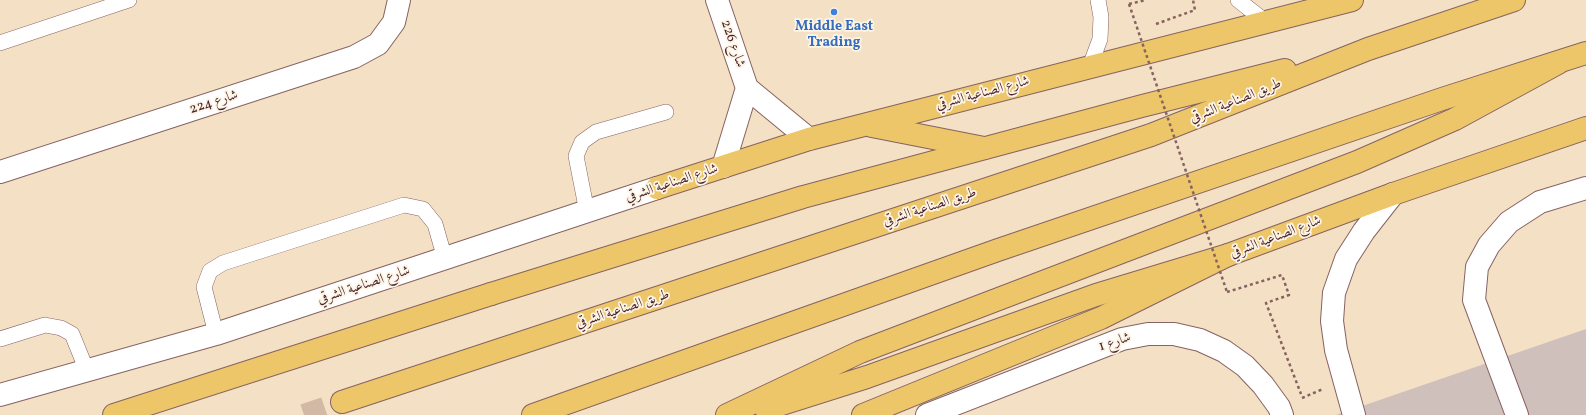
<!DOCTYPE html>
<html>
<head>
<meta charset="utf-8">
<style>
  body { margin:0 }
  canvas { display:block; background:#f4e0c4 }
</style>
</head>
<body>
<canvas width="1586" height="415"></canvas>
<script>
const g = document.querySelector('canvas').getContext('2d');
g.lineJoin = 'round';
function fillPath(path, color) { g.fillStyle = color; g.fill(path, 'evenodd'); }
const poly = rows => new Path2D(rows.map(r => 'M' + r).join(''));
function trace(path, color, width, dash) { g.strokeStyle = color; g.lineWidth = width; g.lineCap = dash ? 'butt' : 'round'; g.setLineDash(dash || []); g.stroke(path); }
function label(font, color, halo, rows, align = 'center') {
  g.font = font + ' Vollkorn,Amiri,serif'; g.lineWidth = 3.5; g.setLineDash([]); g.textBaseline = 'middle'; g.strokeStyle = halo; g.fillStyle = color; for (const [text, x, y, turn = 0] of rows) {
    g.save(); g.translate(x, y); g.rotate((+turn || 0) * Math.PI / 180); g.textAlign = isNaN(turn) ? turn : align; if (halo) g.strokeText(text, 0, 0); g.fillText(text, 0, 0); g.restore();
  }
}
fillPath(poly([
  [1586,329,1586,415,1336,415]
]), '#d0c0bc');
trace(poly([
  [304,415,342,402]
]), '#d2b9a5', 22, [22, 11]);
const service = poly([
  [1238,0,1266,22],
  [0,43,129,0],
  [1090,66,1100,39,1101,17,1098,0],
  [587,212,576,156,582,142,596,132,666,112],
  [216,334,204,287,210,271,223,263,404,205,423,209,435,224,445,259],
  [0,339,45,325,61,328,72,334,87,371]
]);
const minor = poly([
  [717,0,747,88,809,139],
  [723,167,747,88],
  [0,172,354,57,378,44,394,22,399,0],
  [0,395,216,334,657,188],
  [1517,415,1474,300,1477,267,1489,245,1509,222,1540,202,1586,188]
]);
const tertiary = poly([
  [927,415,1122,339,1148,334,1174,334,1200,340,1224,351,1245,366,1263,385,1279,407,1282,415],
  [1354,415,1336,350,1332,321,1334,293,1346,259,1364,231,1393,194]
]);
const primary = poly([
  [872,126,984,148],
  [657,188,809,139,1352,0],
  [114,415,491,294],
  [863,415,1101,318,1228,255,1393,194,1586,128]
]);
const trunk = poly([
  [491,294,803,197,1142,106,1285,70],
  [342,402,1151,135,1368,49,1514,0],
  [533,415,998,250,1445,98,1586,53]
]);
const motorway = poly([
  [766,409,867,377,1096,295,1228,255],
  [727,415,860,352,1357,162,1455,119,1558,63]
]);
trace(service, '#866361', 16);
trace(minor, '#866361', 24);
trace(tertiary, '#866361', 24);
trace(primary, '#866361', 24);
trace(trunk, '#866361', 24);
trace(motorway, '#866361', 24);
trace(poly([
  [1129,4,1146,0],
  [1156,24,1195,10,1193,0],
  [1227,292,1282,275,1289,295,1266,303,1301,394],
  [1302,398,1323,389]
]), '#866361', 2.5, [3, 3]);
trace(service, '#fff', 15);
trace(minor, '#fff', 22);
trace(tertiary, '#fff', 22);
trace(primary, '#ecc669', 22);
trace(trunk, '#ecc669', 22);
trace(motorway, '#ecc669', 22);
trace(poly([
  [1129,4,1227,292]
]), '#866361', 2.5, [3, 3]);
for (const [x, y, r, color] of [
  [834,12,4,"#3f7fe0"]
]) { const dot = new Path2D(); dot.arc(x, y, r, 0, 2 * Math.PI); g.fillStyle = color; g.fill(dot); trace(dot, '#fcf5e5', 1.5); }
label('bold 14px', '#366cbe', '#fcf5e5', [
  ["Middle East",834,27],
  ["Trading",834,43]
]);
label('14px', '#4a1f2b', '#fcf5e5', [
  ["شارع 226",732,44,71],
  ["شارع الصناعية الشرقي",983,94,-15],
  ["طريق الصناعية الشرقي",1236,102,-22],
  ["شارع 224",214,103,-18],
  ["شارع الصناعية الشرقي",672,184,-18],
  ["طريق الصناعية الشرقي",930,208,-18],
  ["شارع الصناعية الشرقي",1276,238,-21],
  ["شارع الصناعية الشرقي",364,286,-18],
  ["طريق الصناعية الشرقي",623,310,-18],
  ["شارع 1",1115,343,-18]
]);
</script>
</body>
</html>
